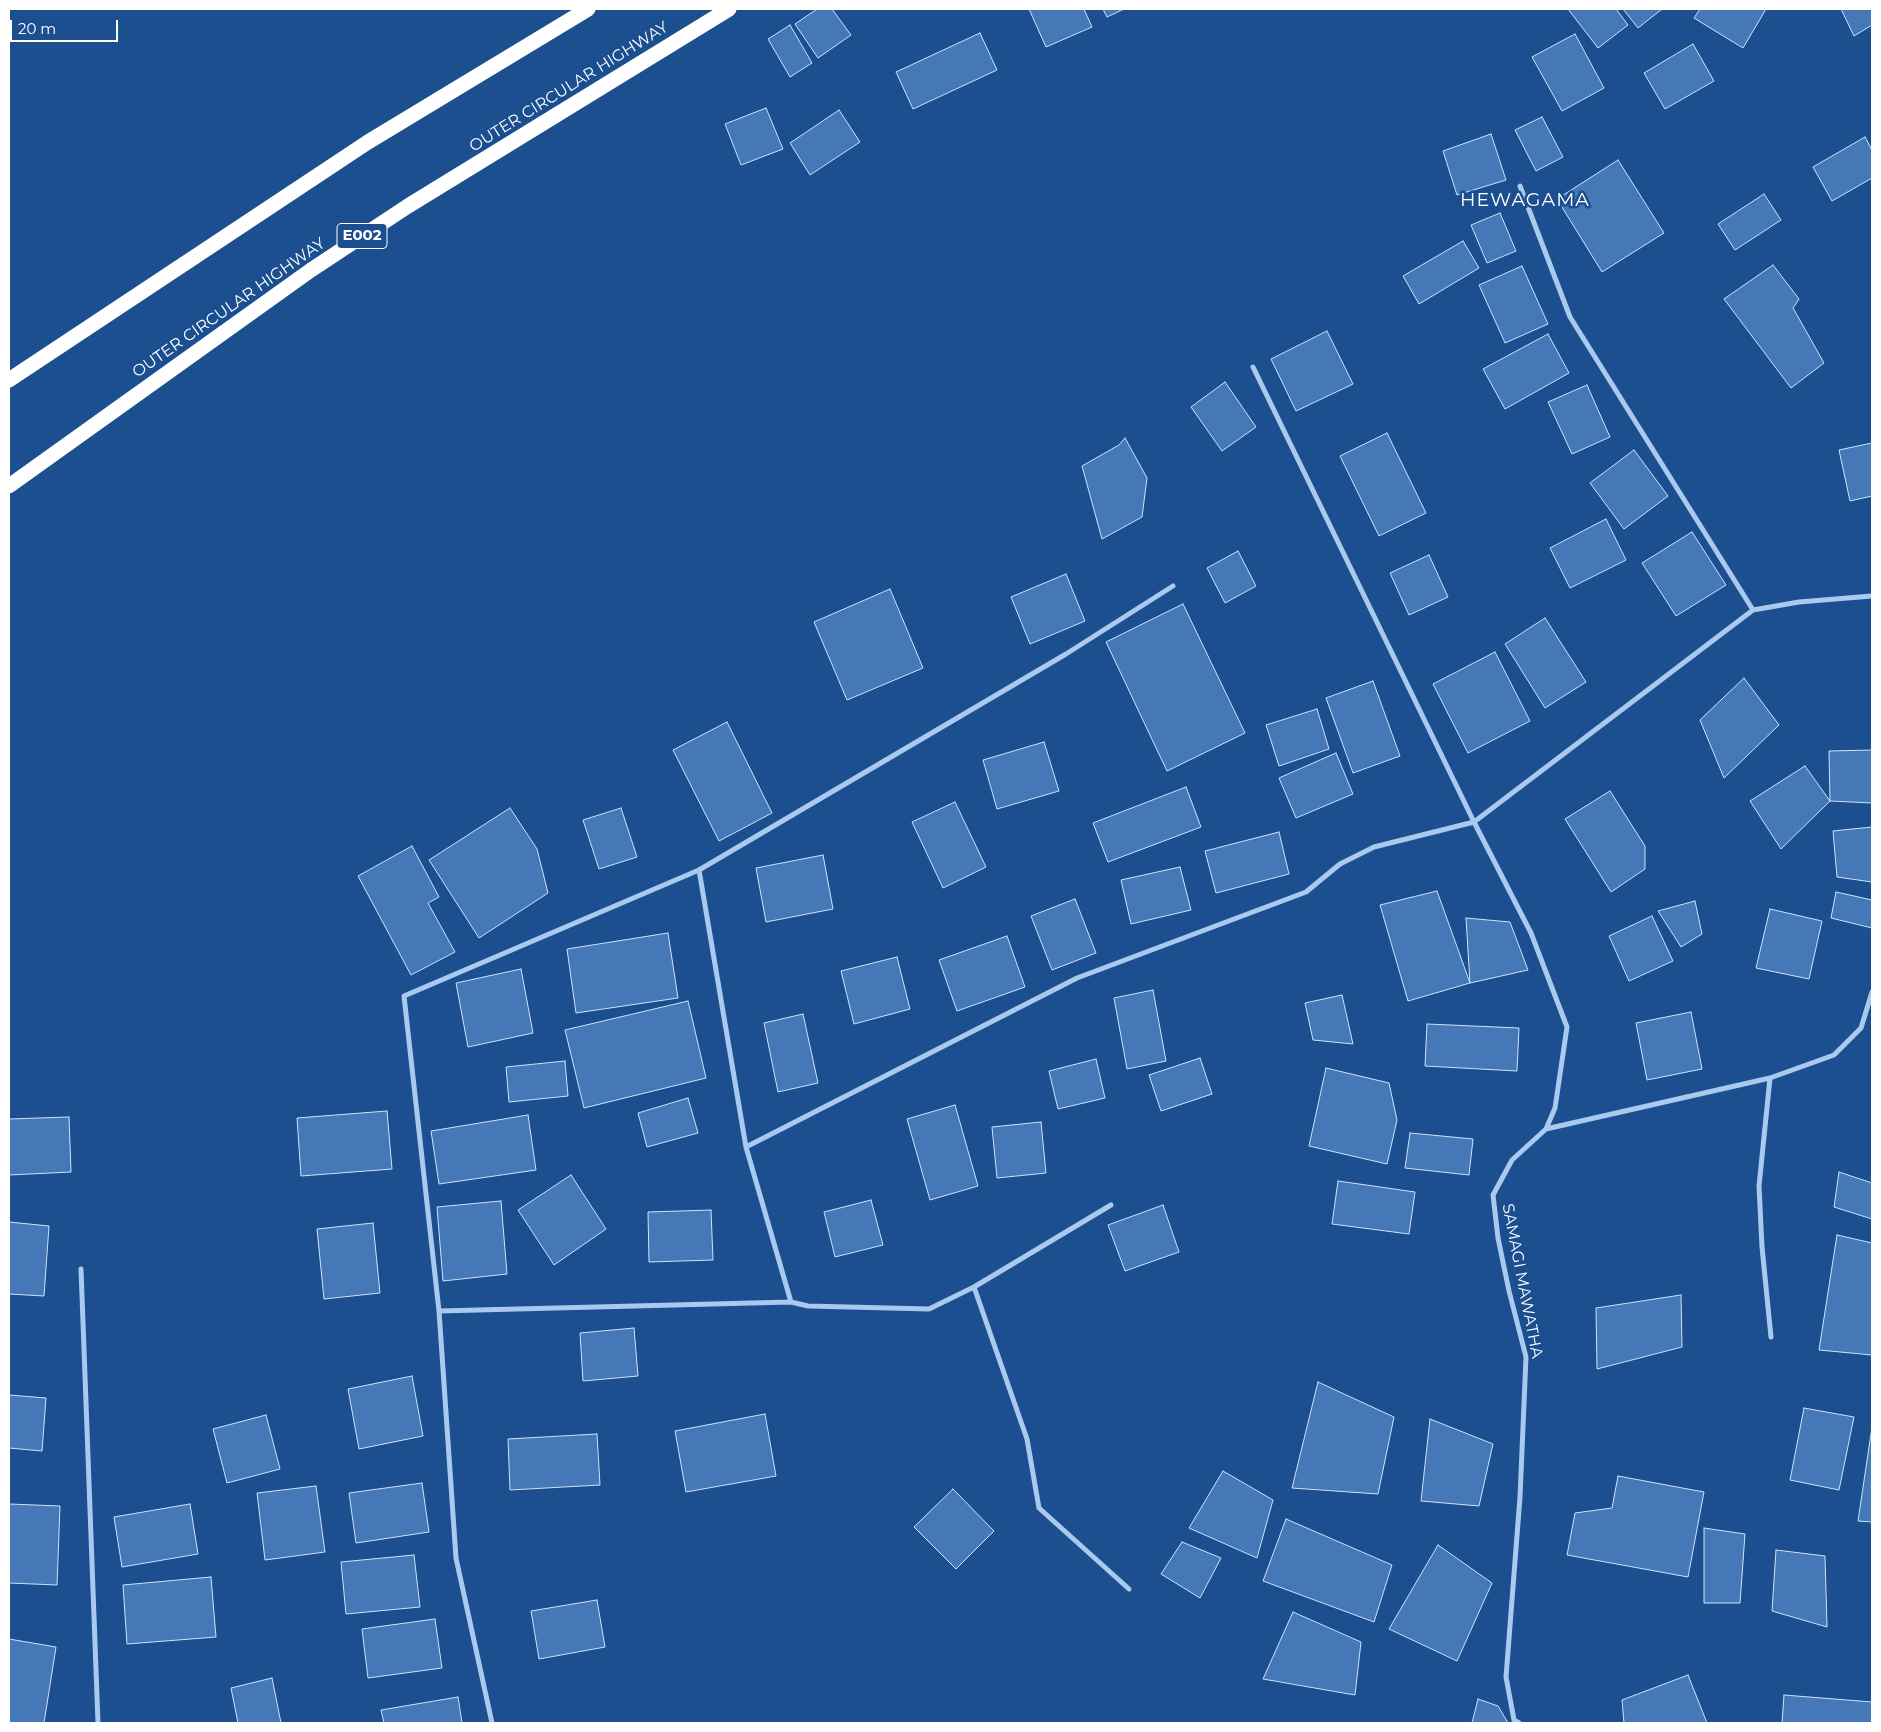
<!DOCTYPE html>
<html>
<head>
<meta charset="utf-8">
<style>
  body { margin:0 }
  #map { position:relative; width:1881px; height:1732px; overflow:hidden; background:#1b4f8f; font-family:Montserrat,sans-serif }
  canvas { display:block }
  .frame { position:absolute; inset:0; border:10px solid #fff; pointer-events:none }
  .scale { position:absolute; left:10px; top:20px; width:108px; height:22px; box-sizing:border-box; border:2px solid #fff; border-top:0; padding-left:6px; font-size:15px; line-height:18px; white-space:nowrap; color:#fff; -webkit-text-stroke:4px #1b4f8f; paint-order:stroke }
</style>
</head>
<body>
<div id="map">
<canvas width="1881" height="1732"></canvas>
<div class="frame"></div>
<div class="scale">20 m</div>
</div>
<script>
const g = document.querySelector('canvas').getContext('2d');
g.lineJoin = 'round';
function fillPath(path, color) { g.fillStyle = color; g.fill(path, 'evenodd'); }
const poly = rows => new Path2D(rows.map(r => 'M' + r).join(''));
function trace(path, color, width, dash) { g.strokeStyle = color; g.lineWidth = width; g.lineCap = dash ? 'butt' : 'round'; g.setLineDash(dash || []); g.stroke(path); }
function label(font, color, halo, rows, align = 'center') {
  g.font = font + ' Montserrat,sans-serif'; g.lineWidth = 5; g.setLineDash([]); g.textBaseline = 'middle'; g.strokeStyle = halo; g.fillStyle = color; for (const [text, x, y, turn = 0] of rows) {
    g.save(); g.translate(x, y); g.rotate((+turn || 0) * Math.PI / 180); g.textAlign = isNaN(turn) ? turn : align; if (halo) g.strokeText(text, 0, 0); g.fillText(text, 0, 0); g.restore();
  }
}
const building = poly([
  [817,9,832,9,851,35,818,58,795,24,817,9],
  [1029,9,1084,9,1092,27,1046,47,1029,9],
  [1103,9,1124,9,1107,17,1103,9],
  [1568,9,1616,9,1628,25,1598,48,1568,9],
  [1623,9,1662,9,1638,28,1623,9],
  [1700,9,1766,9,1743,48,1694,18,1700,9],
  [1841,9,1872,9,1872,25,1854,36,1841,9],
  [790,25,812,63,790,77,768,39,790,25],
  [980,33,997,70,913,109,896,72,980,33],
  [1575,34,1604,88,1562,111,1532,57,1575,34],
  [1693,44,1714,81,1665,109,1644,73,1693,44],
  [766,108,783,149,741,165,725,124,766,108],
  [839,110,860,142,810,175,790,143,839,110],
  [1542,117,1563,157,1536,171,1515,130,1542,117],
  [1491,134,1506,180,1457,195,1443,151,1491,134],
  [1865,137,1872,150,1872,178,1832,201,1813,167,1865,137],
  [1618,160,1664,233,1602,272,1557,199,1618,160],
  [1764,194,1781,220,1735,250,1718,224,1764,194],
  [1500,213,1516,251,1487,263,1471,225,1500,213],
  [1463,241,1479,268,1419,304,1403,276,1463,241],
  [1773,265,1799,299,1793,308,1824,363,1791,388,1724,299,1773,265],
  [1522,266,1548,324,1505,343,1479,285,1522,266],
  [1327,331,1353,384,1296,411,1271,359,1327,331],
  [1548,334,1569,373,1505,409,1483,369,1548,334],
  [1225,382,1256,427,1222,451,1191,407,1225,382],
  [1587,385,1610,437,1572,454,1548,402,1587,385],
  [1387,433,1426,513,1379,536,1340,456,1387,433],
  [1125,438,1147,478,1142,517,1102,539,1082,466,1119,445,1125,438],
  [1872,443,1872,496,1850,501,1839,450,1872,443],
  [1634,450,1668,496,1624,529,1590,483,1634,450],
  [1606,519,1626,560,1570,588,1550,548,1606,519],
  [1692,532,1726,585,1676,616,1642,563,1692,532],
  [1238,551,1256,586,1225,603,1207,568,1238,551],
  [1429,555,1448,597,1409,615,1390,573,1429,555],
  [1066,574,1085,621,1030,644,1011,597,1066,574],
  [890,589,923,668,847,700,814,622,890,589],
  [1183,604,1245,733,1167,771,1106,642,1183,604],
  [1545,618,1586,682,1545,708,1505,644,1545,618],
  [1495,652,1530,721,1468,753,1433,684,1495,652],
  [1744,678,1779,725,1724,778,1700,720,1744,678],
  [1373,681,1400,756,1353,773,1326,698,1373,681],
  [1317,709,1329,749,1279,766,1266,725,1317,709],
  [727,722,772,813,719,841,673,750,727,722],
  [1044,742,1059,791,997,809,983,760,1044,742],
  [1872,750,1872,803,1830,801,1829,751,1872,750],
  [1336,753,1353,794,1296,818,1279,778,1336,753],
  [1805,766,1830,801,1781,849,1750,801,1805,766],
  [1186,787,1201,827,1108,862,1093,823,1186,787],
  [1610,791,1645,846,1645,869,1611,892,1565,819,1610,791],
  [955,802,986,867,943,888,912,822,955,802],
  [510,808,537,849,548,893,479,938,429,860,510,808],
  [621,808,637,857,599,869,583,820,621,808],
  [1872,827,1872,882,1837,877,1833,831,1872,827],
  [1279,832,1289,874,1216,893,1205,851,1279,832],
  [412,846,439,897,428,903,455,952,411,975,358,876,412,846],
  [823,855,833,909,766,922,756,868,823,855],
  [1180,867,1191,910,1131,924,1121,880,1180,867],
  [1437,891,1470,983,1408,1001,1380,905,1437,891],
  [1836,892,1872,900,1872,928,1831,918,1836,892],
  [1075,899,1096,953,1052,970,1031,916,1075,899],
  [1695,901,1702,934,1681,947,1658,911,1695,901],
  [1770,909,1822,921,1809,979,1756,968,1770,909],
  [1652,916,1673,961,1629,981,1609,936,1652,916],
  [1466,918,1510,922,1528,970,1470,983,1466,918],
  [668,933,678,998,576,1013,567,949,668,933],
  [1007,936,1025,987,957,1011,939,960,1007,936],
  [897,957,910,1009,854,1024,841,971,897,957],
  [521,969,533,1033,468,1047,456,983,521,969],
  [1153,990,1166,1061,1127,1069,1114,998,1153,990],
  [1342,995,1353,1044,1313,1040,1305,1003,1342,995],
  [688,1001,706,1078,584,1108,565,1030,688,1001],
  [1691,1012,1702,1069,1647,1080,1636,1023,1691,1012],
  [803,1014,818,1083,778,1092,764,1023,803,1014],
  [1427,1024,1519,1028,1517,1071,1425,1066,1427,1024],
  [1200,1058,1212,1094,1161,1111,1149,1075,1200,1058],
  [1096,1059,1105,1098,1058,1109,1049,1071,1096,1059],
  [565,1061,568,1096,509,1102,506,1067,565,1061],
  [1326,1068,1389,1083,1397,1120,1387,1164,1309,1146,1326,1068],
  [688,1098,698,1133,647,1147,638,1113,688,1098],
  [955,1105,978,1186,930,1200,907,1119,955,1105],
  [387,1111,392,1169,301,1176,297,1118,387,1111],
  [528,1115,536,1170,439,1184,431,1131,528,1115],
  [69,1117,71,1172,9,1175,9,1119,69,1117],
  [1041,1122,1046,1173,997,1178,992,1127,1041,1122],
  [1410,1133,1473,1139,1469,1175,1405,1168,1410,1133],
  [1839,1172,1872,1183,1872,1219,1834,1207,1839,1172],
  [571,1175,606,1229,554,1265,518,1210,571,1175],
  [1338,1181,1415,1192,1409,1234,1332,1224,1338,1181],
  [871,1200,883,1245,835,1257,824,1212,871,1200],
  [501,1201,507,1274,443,1281,437,1207,501,1201],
  [1163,1205,1179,1252,1125,1271,1108,1225,1163,1205],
  [711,1210,713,1260,649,1262,648,1212,711,1210],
  [9,1222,49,1226,44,1296,9,1294,9,1222],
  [373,1223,380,1293,324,1299,317,1229,373,1223],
  [1837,1235,1872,1243,1872,1355,1819,1350,1837,1235],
  [1681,1295,1682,1347,1597,1369,1596,1308,1681,1295],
  [634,1328,638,1376,583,1381,580,1333,634,1328],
  [412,1376,423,1436,359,1449,348,1389,412,1376],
  [1318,1382,1394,1417,1378,1494,1292,1488,1318,1382],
  [9,1395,46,1398,42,1451,9,1448,9,1395],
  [1804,1408,1854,1417,1839,1490,1790,1480,1804,1408],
  [765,1414,776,1476,686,1492,675,1431,765,1414],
  [266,1415,280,1469,227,1483,213,1429,266,1415],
  [1430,1419,1493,1444,1479,1506,1421,1501,1430,1419],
  [1872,1427,1872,1522,1858,1521,1872,1427],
  [597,1434,600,1485,510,1490,508,1439,597,1434],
  [1223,1471,1273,1500,1257,1558,1189,1528,1223,1471],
  [1618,1476,1704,1492,1688,1577,1567,1555,1575,1513,1612,1508,1618,1476],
  [422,1483,429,1532,356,1543,349,1493,422,1483],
  [316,1486,325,1552,265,1560,257,1493,316,1486],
  [953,1489,994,1531,956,1569,914,1527,953,1489],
  [9,1504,60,1506,57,1585,9,1583,9,1504],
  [190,1504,198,1554,122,1567,114,1517,190,1504],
  [1286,1519,1392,1565,1374,1622,1263,1581,1286,1519],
  [1704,1528,1745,1534,1740,1603,1704,1603,1704,1528],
  [1182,1542,1221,1558,1200,1598,1161,1574,1182,1542],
  [1438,1545,1492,1583,1457,1661,1389,1629,1438,1545],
  [1776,1550,1825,1556,1827,1627,1772,1611,1776,1550],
  [414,1555,420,1607,346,1614,341,1562,414,1555],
  [211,1577,216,1637,127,1644,123,1585,211,1577],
  [597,1600,605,1647,539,1659,531,1611,597,1600],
  [1293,1612,1361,1642,1355,1695,1263,1679,1293,1612],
  [435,1619,442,1668,368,1678,362,1629,435,1619],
  [9,1639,56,1647,44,1723,9,1723,9,1639],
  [1688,1675,1707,1723,1624,1723,1622,1700,1688,1675],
  [272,1678,281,1723,238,1723,231,1688,272,1678],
  [1784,1695,1872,1702,1872,1723,1782,1723,1784,1695],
  [458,1697,462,1723,384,1723,381,1710,458,1697],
  [1478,1699,1498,1706,1508,1723,1472,1723,1478,1699]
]);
fillPath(building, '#4478b7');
trace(building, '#cfe3fa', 1);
trace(poly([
  [1520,186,1570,317,1753,610],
  [1253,367,1474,822,1531,933,1567,1027,1555,1108,1546,1129,1512,1160,1493,1195,1498,1238,1509,1291,1526,1357,1520,1497,1506,1677,1514,1720,1519,1723],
  [699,870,746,1147,1077,978,1306,892,1340,864,1374,847,1474,822,1753,610,1799,602,1872,596],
  [1770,1078,1759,1186,1762,1247,1771,1337],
  [1546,1129,1770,1078,1834,1055,1861,1028,1872,992],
  [746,1147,791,1302,808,1306,929,1309,974,1287,1027,1439,1039,1508,1129,1589],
  [81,1269,98,1723],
  [974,1287,1111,1205],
  [439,1311,791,1302],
  [492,1723,456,1558,439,1311,404,996,699,870,1066,654,1173,586]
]), '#a9c9ee', 5);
trace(poly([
  [9,380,368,142,588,9],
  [9,486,311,270,408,206,729,9]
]), '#fff', 15);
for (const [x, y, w] of [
  [362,236,50]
]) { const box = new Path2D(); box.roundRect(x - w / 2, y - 12.5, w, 25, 4); g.fillStyle = '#1b4f8f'; g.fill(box); trace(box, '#fff', 1); }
label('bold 15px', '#fff', null, [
  ["E002",362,236]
]);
label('16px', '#fff', '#1b4f8f', [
  ["OUTER CIRCULAR HIGHWAY",569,87,-32],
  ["OUTER CIRCULAR HIGHWAY",229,308,-35],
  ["SAMAGI MAWATHA",1522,1281,79]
]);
g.letterSpacing = '1px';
label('19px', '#fff', '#1b4f8f', [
  ["HEWAGAMA",1525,200]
]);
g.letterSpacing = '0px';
</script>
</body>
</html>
